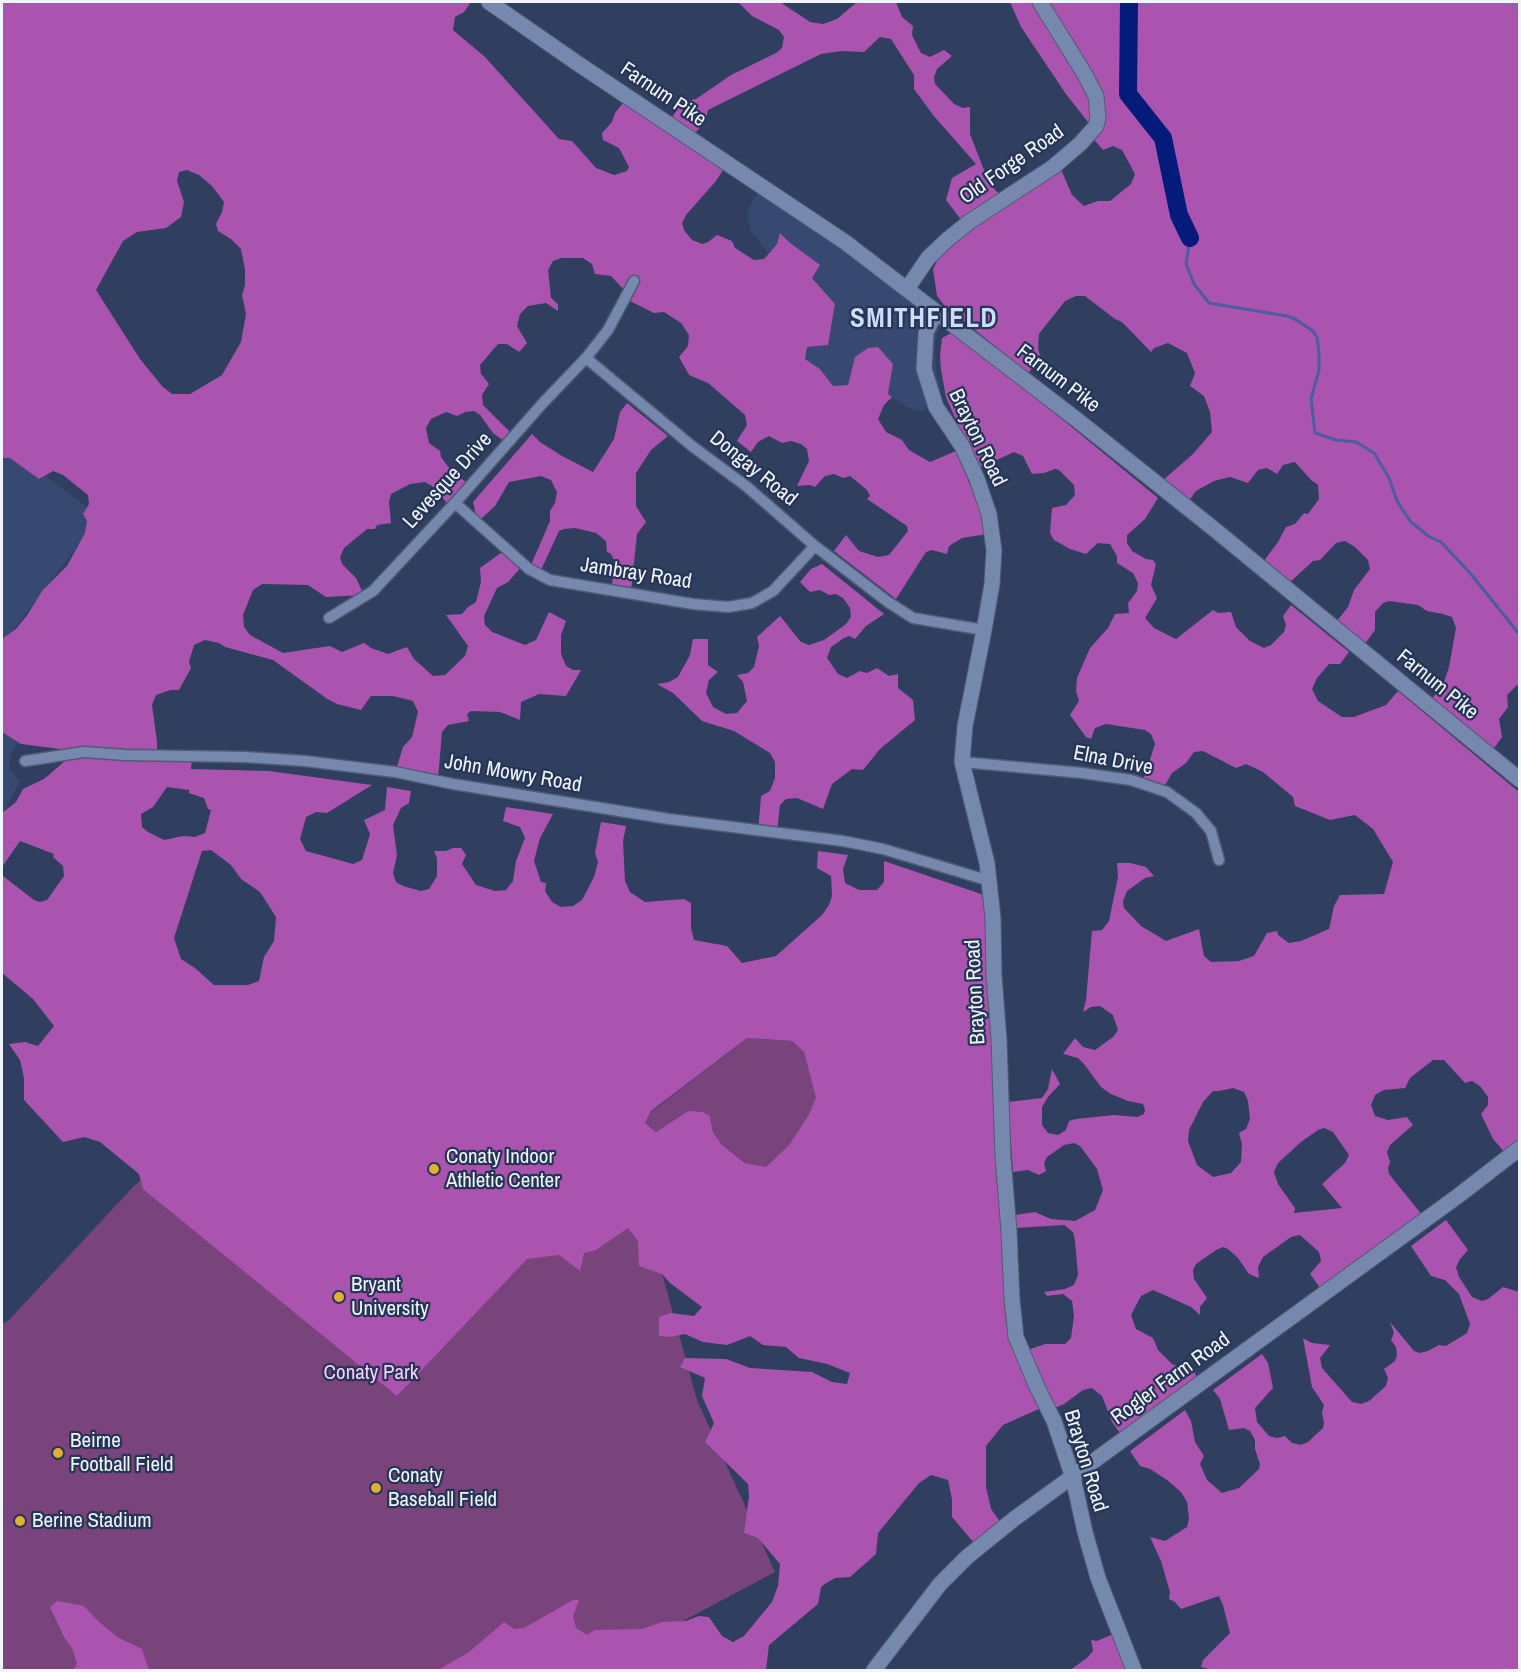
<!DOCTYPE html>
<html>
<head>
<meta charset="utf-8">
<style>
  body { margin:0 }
  #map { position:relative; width:1521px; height:1672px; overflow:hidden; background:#303f60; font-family:"Archivo Narrow",sans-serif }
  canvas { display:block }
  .frame { position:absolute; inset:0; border:3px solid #f0f4fd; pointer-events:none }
</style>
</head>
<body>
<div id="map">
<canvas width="1521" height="1672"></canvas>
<div class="frame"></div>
</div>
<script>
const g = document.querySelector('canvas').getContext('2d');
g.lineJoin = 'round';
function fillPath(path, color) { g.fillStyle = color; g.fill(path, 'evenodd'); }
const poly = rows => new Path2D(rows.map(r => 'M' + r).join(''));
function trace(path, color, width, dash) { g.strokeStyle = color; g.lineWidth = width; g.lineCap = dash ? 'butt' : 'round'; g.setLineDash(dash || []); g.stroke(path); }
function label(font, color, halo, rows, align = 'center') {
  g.font = font + ' "Archivo Narrow",sans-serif'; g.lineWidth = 4.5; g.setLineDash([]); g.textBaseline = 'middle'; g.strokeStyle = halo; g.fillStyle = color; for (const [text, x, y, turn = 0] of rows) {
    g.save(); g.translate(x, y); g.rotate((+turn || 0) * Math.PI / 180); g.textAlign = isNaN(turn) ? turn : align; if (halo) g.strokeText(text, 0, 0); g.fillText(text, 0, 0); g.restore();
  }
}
fillPath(poly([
  [762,187,945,313,936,336,935,349,936,370,943,401,920,412,910,409,888,395,893,364,855,357,848,385,833,386,820,369,805,359,807,347,828,345,835,304,812,278,789,242,781,234,777,244,768,253,751,231,747,216,751,203],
  [2,443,100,517,2,645],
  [2,733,20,739,11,754,9,767,20,781,2,816]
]), '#374971');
fillPath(poly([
  [747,1038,792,1041,804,1052,817,1098,808,1116,789,1145,766,1167,745,1163,722,1145,713,1132,710,1116,688,1111,656,1132,645,1123,651,1112],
  [185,1140,579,1147,662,1273,697,1400,775,1572,591,1670,2,1670,2,1324,9,1320,134,1186]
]), '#78447b');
fillPath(poly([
  [2,2,471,2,464,12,455,17,453,30,485,57,559,139,572,141,596,168,614,175,627,171,629,167,619,148,603,140,602,133,612,122,615,113,623,103,723,170,716,181,686,215,682,223,684,230,692,240,702,244,708,242,717,235,732,241,735,248,754,260,764,259,777,244,780,233,789,242,820,265,812,278,835,304,828,345,807,347,805,359,820,369,833,386,848,385,855,357,868,348,878,347,893,364,888,394,892,397,884,405,878,419,886,432,902,440,909,450,930,462,956,451,988,528,988,534,962,538,949,546,947,554,932,550,926,552,896,599,834,551,846,535,859,551,878,557,889,555,908,531,907,526,867,499,870,496,867,490,850,476,843,478,834,474,825,476,815,487,810,485,797,486,809,461,807,449,801,444,791,441,782,443,769,436,758,442,751,452,737,441,747,425,745,415,708,383,689,375,679,357,688,346,689,335,681,323,664,312,654,313,628,300,627,293,611,276,595,274,592,264,583,258,562,258,553,261,548,270,551,298,558,304,558,311,546,303,528,306,520,314,517,326,527,343,519,352,507,344,498,344,480,365,481,374,489,384,482,395,483,405,511,433,504,441,493,433,480,415,474,411,465,412,457,416,446,412,431,419,426,428,429,443,440,451,441,457,452,472,466,482,447,503,432,486,425,482,410,484,391,494,389,502,391,523,377,525,375,529,367,529,344,548,340,557,342,564,356,578,364,595,326,597,308,585,262,584,253,590,243,615,244,627,250,635,283,653,330,646,342,652,364,643,371,648,388,654,407,647,414,659,433,676,445,675,465,656,468,646,446,615,462,614,468,607,476,602,481,582,480,568,505,550,523,565,508,582,497,588,484,616,485,625,492,632,525,645,536,640,549,612,566,621,561,635,561,654,566,666,573,670,581,670,566,696,539,694,521,702,520,720,500,712,471,711,467,714,469,721,448,725,442,732,438,779,395,773,403,747,412,737,418,712,413,701,393,696,371,696,361,710,337,704,326,698,273,660,225,647,219,643,205,640,194,645,189,662,191,668,179,690,171,690,156,695,152,705,157,742,157,755,192,758,191,769,269,771,372,785,327,813,316,812,306,817,300,839,306,851,353,864,362,860,370,834,364,820,385,810,387,787,411,791,409,803,401,808,393,825,397,855,393,873,396,882,403,886,421,891,429,889,437,876,437,858,434,851,446,851,453,848,461,848,466,855,462,864,476,885,495,891,506,890,513,881,516,861,525,838,520,827,503,821,506,807,553,814,540,838,534,861,541,882,546,883,545,891,552,902,561,907,573,906,582,900,594,877,598,862,595,853,601,822,626,826,623,841,625,881,630,892,645,902,684,899,691,903,691,928,694,940,727,946,742,963,776,956,822,915,829,905,832,896,831,876,817,868,818,851,848,855,843,869,845,883,859,890,877,890,884,882,884,861,984,895,1002,1199,1006,1320,1018,1360,1041,1408,1003,1425,986,1446,986,1487,991,1509,1001,1523,975,1544,952,1517,952,1499,948,1480,931,1475,919,1483,878,1533,876,1554,850,1577,835,1578,825,1584,821,1587,818,1604,769,1645,766,1670,438,1670,469,1652,504,1622,514,1629,524,1628,573,1600,579,1600,573,1616,576,1628,587,1635,595,1630,642,1629,662,1622,686,1621,699,1616,709,1617,722,1636,733,1642,744,1636,772,1602,778,1586,780,1564,758,1538,744,1533,749,1496,748,1484,705,1442,714,1423,702,1396,705,1378,680,1367,685,1358,726,1359,750,1368,812,1372,832,1382,847,1384,850,1373,827,1364,799,1358,786,1347,763,1345,750,1336,727,1345,703,1342,685,1334,670,1337,659,1336,659,1317,670,1313,694,1316,702,1307,670,1283,662,1274,639,1266,638,1241,628,1228,596,1250,584,1253,580,1271,559,1255,527,1259,397,1396,143,1189,139,1174,100,1142,84,1137,63,1142,24,1100,24,1078,20,1060,9,1044,25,1042,38,1046,54,1026,33,999,2,973,2,813,16,802,23,789,44,779,65,761,68,752,68,750,21,744,2,732,2,639,16,629,28,614,42,591,67,566,85,533,87,521,83,514,89,504,88,495,63,475,53,471,39,479,10,458,2,458],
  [187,170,199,175,212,186,224,202,222,212,216,224,218,231,231,239,241,249,245,269,245,285,242,295,246,314,241,342,222,375,190,394,172,394,162,386,140,359,96,290,123,241,137,232,166,228,181,217,184,202,177,181,179,172],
  [167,787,189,790,189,793,204,798,208,809,211,810,205,833,195,837,183,836,164,840,148,832,142,827,141,814,153,807],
  [20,841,54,854,53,857,63,866,64,876,47,900,40,902,34,900,3,876,2,867],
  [211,850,231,865,241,879,260,892,276,917,274,941,264,957,259,981,248,985,214,985,195,968,181,959,174,938,202,851],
  [747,1038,792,1041,804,1052,816,1098,808,1116,789,1145,766,1167,745,1163,722,1145,713,1132,710,1116,703,1112,688,1111,656,1132,645,1123,651,1111],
  [738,2,780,2,810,22,823,24,837,19,857,2,896,2,902,17,913,26,912,35,921,53,930,57,944,50,952,56,937,69,934,77,935,84,954,104,963,108,970,107,970,134,989,183,999,194,962,221,946,200,952,178,976,164,933,115,914,89,914,75,891,39,880,37,864,52,841,51,821,54,708,110,706,119,694,135,671,119,682,102,696,99,731,75,776,53,782,48,784,37,779,30,752,16],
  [1010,2,1519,2,1520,685,1517,685,1507,695,1508,707,1499,719,1502,737,1492,751,1431,700,1443,685,1449,667,1456,628,1452,617,1443,614,1427,611,1418,605,1389,601,1383,603,1375,612,1375,630,1364,645,1336,622,1348,607,1354,590,1370,569,1368,560,1355,547,1345,541,1336,543,1320,560,1313,561,1289,583,1263,562,1278,542,1286,527,1295,524,1304,513,1308,514,1319,499,1318,485,1311,480,1295,462,1283,465,1277,474,1267,468,1258,470,1248,483,1230,477,1214,481,1196,491,1188,502,1162,481,1193,454,1212,432,1210,412,1204,396,1190,386,1195,373,1187,353,1168,343,1154,348,1151,352,1122,322,1115,319,1085,296,1076,296,1065,301,1039,334,1038,348,1041,359,1028,373,944,305,937,296,933,269,939,257,957,238,1060,167,1072,195,1084,206,1098,201,1110,201,1131,184,1135,174,1122,150,1113,146,1103,150,1090,135,1091,126,1066,94,1021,27],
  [953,332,961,336,1158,498,1145,519,1127,535,1127,543,1132,551,1146,559,1153,560,1156,564,1151,585,1157,598,1145,618,1154,628,1176,639,1213,610,1218,613,1231,612,1236,627,1250,641,1264,648,1271,645,1284,632,1286,625,1283,616,1291,605,1349,652,1340,664,1329,664,1317,678,1312,689,1318,701,1342,717,1354,717,1386,705,1398,691,1519,792,1519,1146,1507,1155,1493,1139,1481,1114,1488,1105,1488,1097,1480,1086,1472,1081,1465,1083,1444,1060,1433,1060,1410,1078,1405,1088,1384,1090,1375,1095,1371,1105,1375,1116,1388,1120,1407,1117,1413,1125,1390,1145,1387,1152,1390,1162,1388,1168,1389,1174,1422,1215,1321,1289,1310,1274,1321,1261,1319,1252,1300,1235,1291,1237,1263,1257,1258,1267,1259,1278,1249,1274,1238,1258,1228,1249,1223,1247,1216,1250,1196,1264,1193,1270,1194,1279,1207,1298,1200,1307,1200,1315,1191,1307,1153,1290,1141,1296,1131,1315,1136,1329,1153,1338,1158,1350,1172,1364,1179,1367,1190,1362,1198,1380,1122,1436,1112,1422,1102,1396,1092,1388,1083,1390,1064,1404,1052,1409,1025,1351,1045,1344,1065,1344,1071,1338,1074,1316,1072,1301,1063,1294,1047,1296,1044,1292,1065,1289,1074,1285,1078,1275,1075,1241,1073,1232,1064,1225,1016,1228,1015,1215,1035,1212,1051,1219,1075,1221,1095,1210,1103,1190,1097,1169,1080,1146,1074,1143,1064,1145,1047,1157,1044,1163,1046,1171,1039,1175,1028,1170,1013,1172,1008,1102,1042,1098,1048,1089,1052,1069,1060,1084,1048,1097,1042,1107,1042,1125,1048,1133,1058,1135,1066,1130,1069,1121,1076,1119,1114,1115,1137,1117,1144,1114,1145,1110,1143,1104,1128,1101,1111,1094,1101,1087,1084,1064,1078,1058,1063,1054,1075,1038,1083,1047,1095,1050,1113,1037,1118,1030,1113,1015,1100,1006,1091,1007,1083,1012,1086,1000,1092,931,1102,930,1109,921,1118,877,1117,863,1130,863,1146,867,1154,876,1145,878,1127,891,1123,901,1124,908,1141,926,1166,941,1199,929,1204,956,1211,962,1239,961,1254,956,1267,933,1277,931,1278,935,1289,943,1301,941,1329,929,1334,906,1340,895,1384,894,1393,862,1373,829,1355,815,1330,820,1295,806,1293,797,1263,772,1246,764,1236,768,1203,751,1194,752,1186,763,1172,773,1163,789,1142,784,1155,744,1151,734,1145,730,1106,724,1095,728,1091,739,1086,737,1070,715,1079,701,1076,691,1077,678,1090,648,1108,628,1115,614,1129,613,1128,603,1137,591,1138,583,1133,573,1117,563,1117,556,1110,544,1098,543,1086,554,1070,549,1054,540,1050,533,1052,508,1066,505,1075,495,1074,485,1059,470,1055,469,1044,473,1032,474,1023,456,1014,452,977,469,946,397,941,370,940,356,942,338],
  [1233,1088,1244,1092,1248,1101,1250,1119,1246,1129,1239,1133,1242,1144,1241,1162,1231,1173,1213,1177,1197,1165,1188,1141,1189,1130,1203,1102,1213,1091,1219,1091],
  [1324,1128,1333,1132,1349,1155,1345,1163,1322,1184,1342,1208,1294,1213,1295,1208,1278,1184,1274,1172,1278,1163,1301,1142,1318,1130],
  [627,403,668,436,651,450,636,473,636,506,646,522,637,534,631,591,611,588,616,564,611,554,607,552,606,541,596,533,575,528,564,529,559,531,541,570,531,565,550,521,550,511,555,503,557,492,551,480,541,476,509,482,495,506,481,519,476,515,473,502,532,434,540,442,562,456,593,472,614,439,620,412],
  [822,564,884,614,866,626,855,639,849,636,844,638,831,647,827,658,838,674,847,678,860,671,867,673,877,668,889,676,898,674,898,688,913,700,915,720,880,749,863,770,852,769,832,784,823,809,797,798,786,799,780,805,777,832,758,832,761,796,770,791,775,778,775,762,770,753,734,731,702,721,673,693,657,684,669,682,678,677,690,655,693,639,708,639,708,665,718,672,709,680,706,693,713,707,726,714,737,713,747,701,743,682,737,675,748,673,754,667,759,646,757,637,780,616,801,642,809,645,824,640,846,624,851,617,850,608,843,598,836,594,829,595,820,590,810,592,800,582,811,569],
  [1446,1220,1468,1250,1460,1259,1456,1267,1459,1277,1472,1297,1482,1301,1488,1299,1503,1287,1519,1292,1519,1670,1213,1670,1201,1667,1203,1660,1230,1633,1223,1605,1219,1596,1181,1609,1175,1602,1169,1599,1170,1592,1161,1561,1150,1537,1165,1541,1187,1527,1189,1519,1187,1502,1181,1492,1167,1480,1150,1469,1140,1466,1130,1451,1185,1410,1191,1421,1195,1442,1204,1456,1200,1464,1207,1480,1222,1493,1239,1488,1259,1469,1260,1464,1255,1449,1255,1440,1250,1431,1244,1428,1229,1430,1220,1399,1213,1390,1262,1354,1268,1363,1273,1388,1255,1408,1257,1422,1269,1436,1277,1438,1285,1436,1292,1443,1301,1445,1308,1442,1323,1428,1324,1423,1322,1413,1324,1405,1312,1387,1303,1338,1312,1343,1330,1345,1320,1358,1322,1368,1352,1402,1361,1404,1369,1401,1386,1386,1388,1378,1384,1369,1395,1361,1397,1355,1396,1347,1391,1340,1394,1333,1390,1322,1414,1351,1420,1353,1428,1351,1439,1345,1446,1346,1467,1333,1470,1324,1459,1294,1445,1280,1431,1276,1411,1246],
  [57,1601,84,1606,99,1622,119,1638,142,1649,149,1670,73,1670,77,1664,72,1648,64,1637,50,1607],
  [1118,1632,1135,1670,1070,1670,1087,1658,1093,1651,1091,1640,1097,1641]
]), '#aa53af');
trace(poly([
  [1190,238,1186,264,1194,284,1209,303,1287,316,1295,319,1313,331,1317,337,1319,354,1319,370,1311,399,1315,433,1336,440,1356,442,1374,453,1389,478,1397,501,1410,521,1428,536,1441,542,1470,573,1520,635]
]), '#4c5ca3', 3);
trace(poly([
  [1129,2,1128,94,1163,138,1179,215,1190,238]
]), '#051b7c', 18);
const street = poly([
  [586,358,692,446,746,486,815,546,888,602,913,618,984,630],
  [455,503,529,569,550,580,693,604,728,607,752,603,773,591,815,546],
  [329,618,373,591,455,503,542,404,586,358,608,330,634,281],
  [25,761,84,752,125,755,245,757,305,761,395,772,453,784,669,819,843,841,883,849,990,881],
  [962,762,1082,773,1131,780,1167,792,1196,813,1211,831,1219,860]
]);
const secondary = poly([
  [489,2,577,63,845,242,1076,419,1214,529,1520,780],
  [907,289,928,258,948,239,969,222,1053,167,1080,144,1096,126,1098,118,1096,96,1084,73,1040,2],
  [935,313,926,333,924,369,936,407,962,446,977,479,989,514,994,550,992,584,984,630,965,726,962,762,987,863,993,918,994,976,999,1040,1003,1157,1009,1231,1012,1299,1016,1337,1037,1387,1054,1421,1073,1478,1085,1532,1098,1578,1134,1670],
  [874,1670,940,1584,967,1557,1014,1519,1458,1196,1520,1148]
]);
trace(street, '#505b74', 13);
trace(secondary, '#505b74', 17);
trace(street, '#7688ad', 10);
trace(secondary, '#7688ad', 15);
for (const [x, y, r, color] of [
  [434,1169,6,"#e1af34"],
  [339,1297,6,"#e1af34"],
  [58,1453,6,"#e1af34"],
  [376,1488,6,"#e1af34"],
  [20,1521,6,"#e1af34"]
]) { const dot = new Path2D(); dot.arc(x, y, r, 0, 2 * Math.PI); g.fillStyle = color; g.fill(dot); trace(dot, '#263455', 2); }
label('21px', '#f0f4fd', '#263455', [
  ["Farnum Pike",663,95,34],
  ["Old Forge Road",1012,165,-35],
  ["Farnum Pike",1058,379,37],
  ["Brayton Road",977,438,64],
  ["Dongay Road",753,469,39],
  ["Levesque Drive",448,481,-48],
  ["Jambray Road",636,574,9],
  ["Farnum Pike",1437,685,39],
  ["Elna Drive",1113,761,11],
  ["John Mowry Road",513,774,10],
  ["Brayton Road",976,992,-93],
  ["Rogler Farm Road",1171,1379,-36],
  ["Brayton Road",1085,1461,73]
]);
label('21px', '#f0f4fd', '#263455', [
  ["Conaty Indoor",446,1157],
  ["Athletic Center",446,1181],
  ["Bryant",351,1285],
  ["University",351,1309],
  ["Beirne",70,1441],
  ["Football Field",70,1465],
  ["Conaty",388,1476],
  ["Baseball Field",388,1500],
  ["Berine Stadium",32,1521]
], 'left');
label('21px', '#facefc', '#263455', [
  ["Conaty Park",371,1373]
]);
g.letterSpacing = '1.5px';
label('bold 27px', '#cdddfe', '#263455', [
  ["SMITHFIELD",924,320]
]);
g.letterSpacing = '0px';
</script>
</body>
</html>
